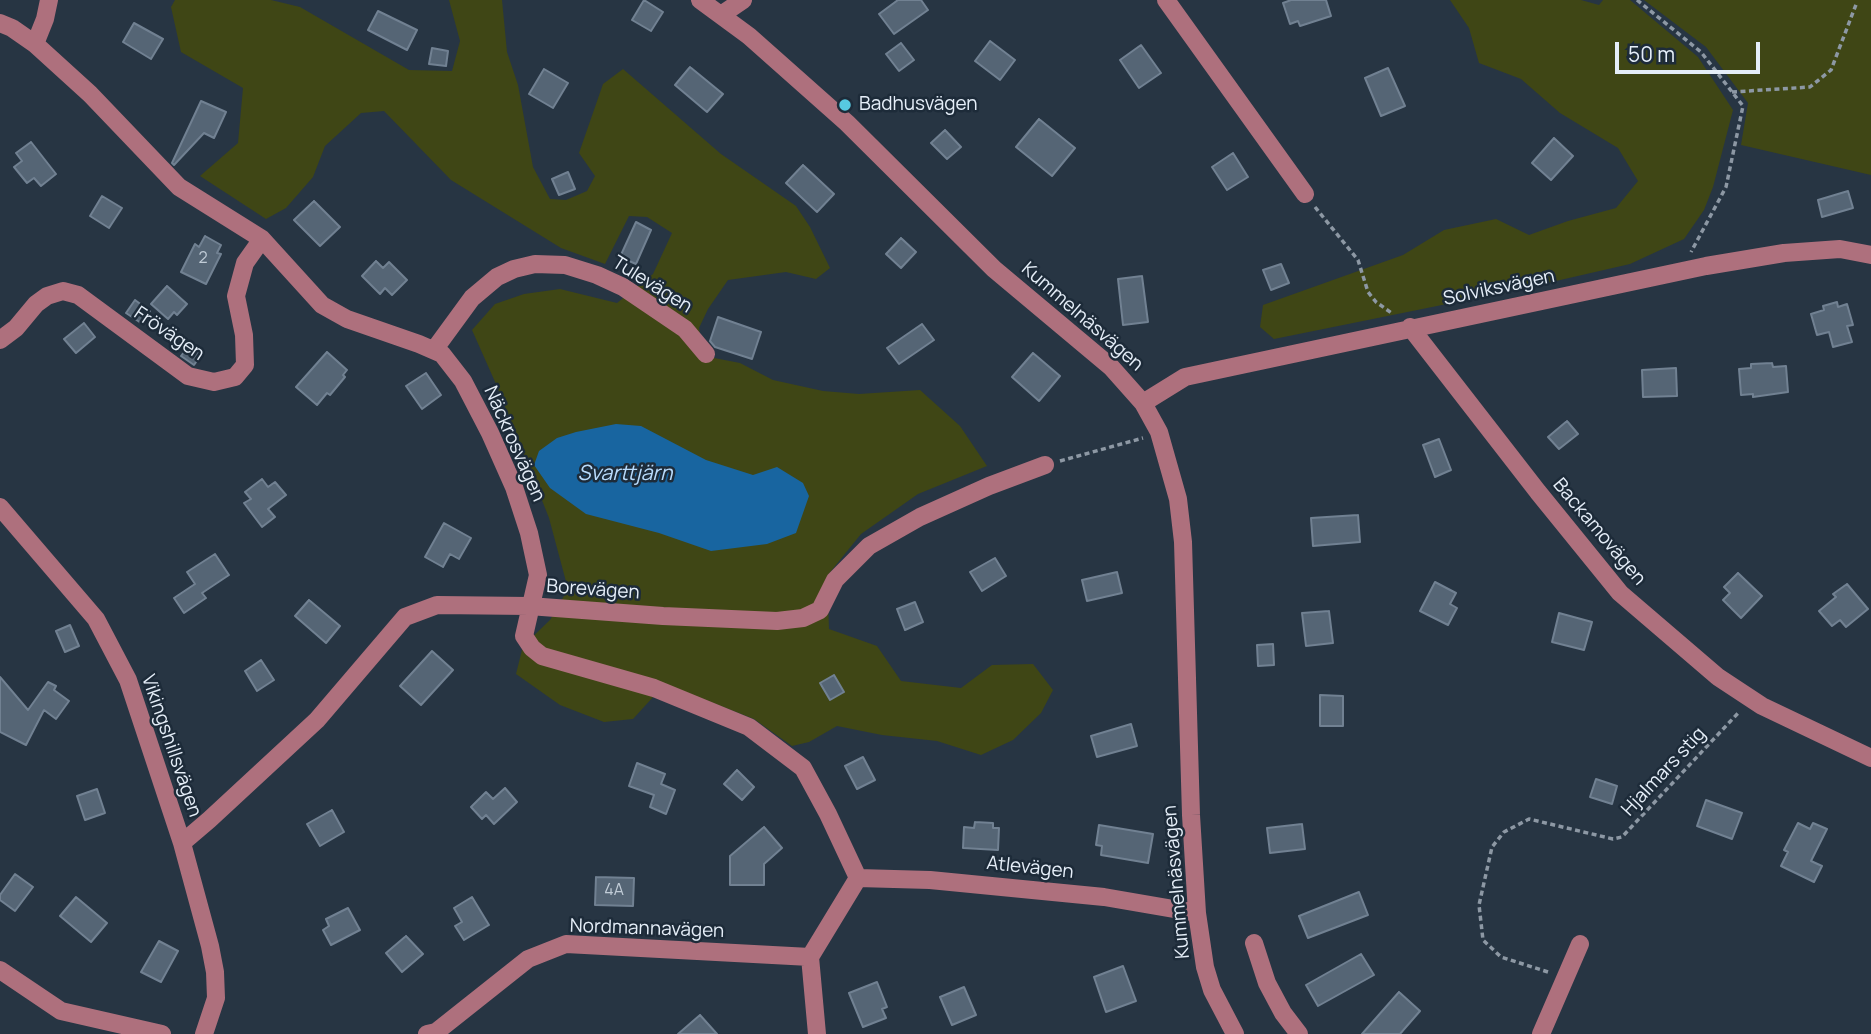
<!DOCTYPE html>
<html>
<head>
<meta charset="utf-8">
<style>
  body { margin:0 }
  #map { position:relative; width:1871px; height:1034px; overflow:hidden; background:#273543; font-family:Manrope,sans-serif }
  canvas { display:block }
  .scale { position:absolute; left:1615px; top:42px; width:145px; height:32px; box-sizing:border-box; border:4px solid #e5eef8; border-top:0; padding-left:9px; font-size:21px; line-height:24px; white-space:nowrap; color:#e5eef8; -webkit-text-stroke:5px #1d2b39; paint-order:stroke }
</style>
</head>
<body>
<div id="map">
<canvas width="1871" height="1034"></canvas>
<div class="scale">50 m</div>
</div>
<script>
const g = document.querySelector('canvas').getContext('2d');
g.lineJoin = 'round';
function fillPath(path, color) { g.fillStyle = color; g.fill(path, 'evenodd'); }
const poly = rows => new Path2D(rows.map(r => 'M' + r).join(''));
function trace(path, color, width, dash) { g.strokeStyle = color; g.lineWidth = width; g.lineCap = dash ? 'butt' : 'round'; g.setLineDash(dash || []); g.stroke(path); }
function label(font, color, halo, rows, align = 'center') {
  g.font = font + ' Manrope,sans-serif'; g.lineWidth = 5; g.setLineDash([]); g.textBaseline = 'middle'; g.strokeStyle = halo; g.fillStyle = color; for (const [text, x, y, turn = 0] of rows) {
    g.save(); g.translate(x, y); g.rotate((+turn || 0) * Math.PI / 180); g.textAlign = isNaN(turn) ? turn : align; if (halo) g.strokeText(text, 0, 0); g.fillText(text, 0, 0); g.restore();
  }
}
fillPath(poly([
  [175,0,271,0,300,7,409,70,452,71,460,41,449,0,502,0,507,52,518,85,533,167,550,199,566,200,587,191,595,176,579,153,603,84,623,69,721,154,796,206,810,227,830,268,816,279,786,272,728,280,708,309,699,328,704,356,740,363,773,380,823,391,859,394,920,390,960,426,987,466,918,494,861,534,827,576,829,629,877,646,901,681,961,688,992,665,1033,664,1053,690,1041,713,1013,740,981,755,937,741,882,735,837,726,809,742,792,746,754,719,665,684,633,719,604,722,560,705,516,674,523,646,550,620,568,589,549,518,496,384,472,330,495,304,524,294,560,289,617,303,653,274,672,233,647,217,629,216,605,264,561,248,451,180,384,111,361,113,325,146,313,177,286,208,266,219,200,176,238,143,243,88,181,52,171,7],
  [1450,0,1581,0,1599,5,1603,0,1630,0,1698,57,1733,110,1713,187,1704,210,1684,239,1630,264,1521,289,1274,339,1260,327,1263,305,1403,255,1444,230,1496,219,1529,235,1568,221,1616,208,1638,181,1618,148,1560,113,1521,79,1479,63,1469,28],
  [1644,0,1871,0,1871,175,1741,145,1748,103,1706,47]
]), '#3f4615');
fillPath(poly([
  [616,424,641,426,706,460,753,475,777,467,803,483,809,496,796,533,767,544,711,551,659,533,586,514,550,488,534,465,539,451,557,438,576,432]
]), '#1865a0');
const building = poly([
  [644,0,663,12,651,31,632,20,644,0],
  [898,0,921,0,928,10,894,34,879,14,898,0],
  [1291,0,1326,0,1331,16,1300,26,1298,21,1290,24,1283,3,1291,0],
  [378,11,417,30,407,50,368,30,378,11],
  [134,23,163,39,151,59,123,42,134,23],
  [990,41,1015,60,1000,80,975,61,990,41],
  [901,43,914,60,899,71,886,54,901,43],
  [1141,45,1161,73,1139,88,1120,60,1141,45],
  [432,48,448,51,446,66,429,64,432,48],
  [690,67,723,94,707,112,675,85,690,67],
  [1388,68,1405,106,1381,116,1365,78,1388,68],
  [544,69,568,83,553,108,529,94,544,69],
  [201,101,226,112,214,138,204,133,174,165,172,163,201,101],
  [1039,119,1075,148,1052,176,1016,147,1039,119],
  [945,130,961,147,947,159,931,143,945,130],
  [1554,138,1573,156,1551,180,1532,163,1554,138],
  [31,142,56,174,41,186,34,178,27,183,14,167,22,161,16,153,31,142],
  [1233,153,1248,177,1227,190,1212,167,1233,153],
  [803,165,834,194,817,212,786,183,803,165],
  [568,172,575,189,559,195,552,179,568,172],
  [1848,191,1853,208,1822,217,1818,200,1848,191],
  [102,196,122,208,109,228,90,216,102,196],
  [314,201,340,227,320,246,294,220,314,201],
  [636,222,651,230,636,264,620,257,636,222],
  [205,236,221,245,217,253,221,254,206,284,181,272,195,244,199,247,205,236],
  [901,238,916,252,901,268,886,254,901,238],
  [376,261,383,268,389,262,407,280,392,295,385,288,380,294,362,276,376,261],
  [1281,264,1289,283,1271,290,1263,270,1281,264],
  [1142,276,1148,322,1123,325,1118,279,1142,276],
  [167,286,187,304,177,315,174,312,168,319,151,304,167,286],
  [135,300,150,311,141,323,126,313,135,300],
  [1837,302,1838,307,1847,304,1853,325,1847,326,1852,342,1833,347,1829,332,1817,335,1811,314,1824,310,1823,306,1837,302],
  [718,317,761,332,752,359,715,347,710,341,718,317],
  [84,323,95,337,76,353,64,339,84,323],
  [922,324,934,340,899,364,887,348,922,324],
  [191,343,203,352,194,365,181,356,191,343],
  [327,352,347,370,343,375,345,377,330,395,327,393,317,405,296,387,327,352],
  [1033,353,1060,376,1039,401,1012,377,1033,353],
  [1772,363,1773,367,1786,366,1788,392,1753,397,1753,394,1741,395,1739,369,1751,368,1751,364,1772,363],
  [1676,368,1677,396,1643,397,1642,370,1676,368],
  [426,373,441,395,422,409,406,386,426,373],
  [1567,421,1578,434,1559,449,1548,437,1567,421],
  [1439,439,1451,470,1435,477,1423,445,1439,439],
  [262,479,268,487,275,482,286,495,268,509,275,517,262,527,244,503,251,499,245,492,262,479],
  [1358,515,1360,542,1313,546,1311,518,1358,515],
  [444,523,471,538,459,559,450,554,443,567,425,557,444,523],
  [215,554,229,575,202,593,206,598,184,613,174,598,195,584,187,572,215,554],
  [995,558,1006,576,982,591,970,572,995,558],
  [1117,572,1122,593,1087,601,1082,580,1117,572],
  [1738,573,1762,596,1741,618,1723,600,1730,593,1724,587,1738,573],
  [1435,582,1456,593,1450,604,1457,608,1448,625,1420,611,1435,582],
  [1847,584,1868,609,1846,627,1840,620,1832,626,1819,611,1836,597,1833,594,1847,584],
  [309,600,340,626,326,643,295,616,309,600],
  [915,602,923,622,905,630,897,609,915,602],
  [1329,611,1333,643,1306,646,1302,613,1329,611],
  [1559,613,1592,622,1584,650,1552,642,1559,613],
  [70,625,79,646,65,652,56,631,70,625],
  [1273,644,1274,665,1258,666,1257,645,1273,644],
  [432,651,453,670,421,705,400,686,432,651],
  [261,660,274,680,257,691,245,671,261,660],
  [834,675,844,692,830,700,820,683,834,675],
  [0,677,28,710,48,682,56,686,54,690,69,701,56,719,44,710,26,745,0,732,0,677],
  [1320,695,1343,696,1343,726,1320,726,1320,695],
  [1131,724,1137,746,1097,757,1091,736,1131,724],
  [863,757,875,780,857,789,845,766,863,757],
  [637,763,665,774,661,784,675,790,666,814,650,807,654,795,629,786,637,763],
  [737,770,754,787,742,800,724,784,737,770],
  [1596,779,1617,786,1612,804,1590,797,1596,779],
  [505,788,517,802,494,824,486,815,482,819,471,807,486,792,493,799,505,788],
  [97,789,105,813,85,820,77,796,97,789],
  [1706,800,1742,813,1732,839,1697,826,1706,800],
  [332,810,344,832,320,846,307,824,332,810],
  [975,822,993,823,993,828,999,828,998,850,963,848,964,827,974,828,975,822],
  [1798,823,1810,829,1813,823,1827,829,1811,861,1822,866,1814,882,1781,866,1788,852,1784,850,1798,823],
  [1302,824,1305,849,1270,853,1267,828,1302,824],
  [1099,825,1153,834,1148,863,1101,855,1102,846,1096,845,1099,825],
  [764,827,782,848,764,864,764,885,730,885,730,856,764,827],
  [15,874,33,887,15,911,0,900,0,895,15,874],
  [596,877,634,878,633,906,595,905,596,877],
  [1359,892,1368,915,1308,938,1299,916,1359,892],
  [76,897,107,923,91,942,60,916,76,897],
  [472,897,489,925,464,940,455,926,462,922,454,908,472,897],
  [348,908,360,930,331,945,323,930,329,926,326,919,348,908],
  [406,936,423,954,402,972,386,953,406,936],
  [159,941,178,951,161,982,141,972,159,941],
  [1361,954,1374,975,1318,1006,1306,985,1361,954],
  [1123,966,1136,1001,1106,1012,1094,977,1123,966],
  [877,982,887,1007,882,1009,886,1018,863,1027,849,993,877,982],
  [964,987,976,1015,952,1025,940,997,964,987],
  [1399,992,1420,1011,1400,1034,1362,1034,1399,992],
  [700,1015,717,1034,678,1034,700,1015]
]);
fillPath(building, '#556575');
trace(building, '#718192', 2);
trace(poly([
  [1637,0,1701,52,1743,106,1726,187,1691,252],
  [1732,92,1810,87,1831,70,1857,2],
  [1315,207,1358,260,1368,292,1376,302,1393,314],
  [1060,461,1143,438],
  [1548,972,1501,957,1483,940,1479,905,1492,847,1504,832,1529,819,1613,839,1622,837,1740,711]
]), '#8d98a4', 3.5, [5, 3.5]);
trace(poly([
  [700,0,749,36,847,123,994,269,1111,367,1143,403,1159,432,1178,499,1183,542,1191,815,1197,913,1205,967,1212,990,1235,1034],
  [1166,0,1305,194],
  [721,15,743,0],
  [0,23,12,28,35,44,90,94,179,187,262,239,322,305,347,319,419,344,442,354,463,381,490,433,514,487,529,533,538,575,524,636,532,648,542,656,654,688,749,727,803,768,828,814,858,878,810,957,817,1034],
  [35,44,45,19,49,0],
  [1410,327,1538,492,1620,593,1718,677,1762,706,1871,758],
  [0,340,16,328,36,304,47,296,63,291,78,295,188,376,214,382,235,377,245,365,244,335,236,296,245,263,262,239],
  [434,350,472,298,497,277,514,269,535,264,565,265,597,275,623,287,685,329,706,354],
  [1143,403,1185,377,1706,266,1784,253,1840,249,1871,255],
  [0,507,96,619,128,680,182,843,210,946,215,972,216,998,204,1034],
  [182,843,209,820,317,720,405,617,437,605,529,606,663,616,777,621,803,618,820,610,835,580,869,546,920,517,989,486,1045,465],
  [858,878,930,880,1104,897,1197,913],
  [1254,943,1267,983,1283,1013,1299,1034],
  [0,970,61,1011,162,1034],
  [427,1034,436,1032,528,959,566,944,810,957],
  [1541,1034,1580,944]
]), '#ae707d', 18);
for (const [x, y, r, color] of [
  [845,105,7,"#57c9e1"]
]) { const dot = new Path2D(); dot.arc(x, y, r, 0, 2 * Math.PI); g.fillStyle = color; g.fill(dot); trace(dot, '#1d2b39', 2.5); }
label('16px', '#c1ccd7', null, [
  ["2",203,259],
  ["4A",614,891]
]);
label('19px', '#e5eef8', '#1d2b39', [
  ["Badhusvägen",859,105]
], 'left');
label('19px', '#e5eef8', '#1d2b39', [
  ["Tulevägen",652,285,32],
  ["Solviksvägen",1499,288,-12],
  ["Kummelnäsvägen",1082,317,41],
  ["Frövägen",169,334,34],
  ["Näckrosvägen",514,444,66],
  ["Backamovägen",1599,532,50],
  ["Borevägen",593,590,4],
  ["Vikingshillsvägen",171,746,71],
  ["Hjalmars stig",1664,772,-47],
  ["Atlevägen",1030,868,6],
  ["Kummelnäsvägen",1177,882,-95],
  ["Nordmannavägen",647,929,2]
]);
label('italic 21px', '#b8dbfc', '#1d2b39', [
  ["Svarttjärn",625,474]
]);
</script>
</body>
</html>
